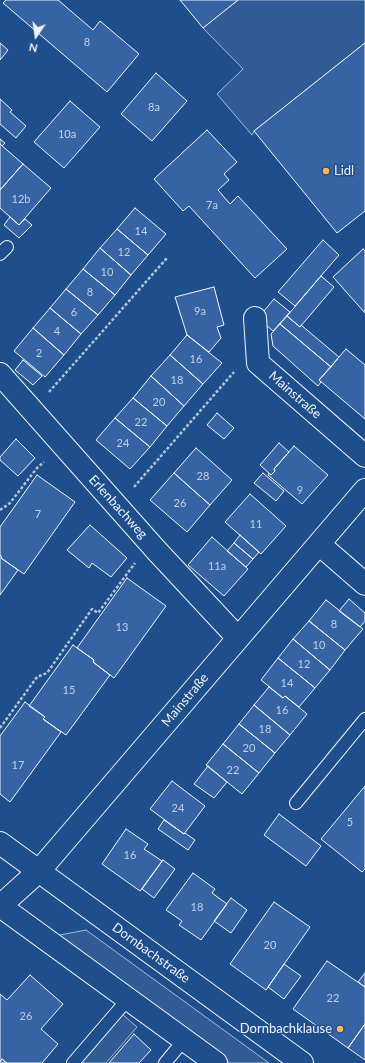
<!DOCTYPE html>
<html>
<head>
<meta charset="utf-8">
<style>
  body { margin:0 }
  #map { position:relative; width:365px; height:1063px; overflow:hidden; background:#1f4e8c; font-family:Lato,sans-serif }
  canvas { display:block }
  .north { position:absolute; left:16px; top:16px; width:40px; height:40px; -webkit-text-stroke:3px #1f4e8c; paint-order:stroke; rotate:193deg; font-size:11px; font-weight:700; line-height:16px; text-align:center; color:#f2f6ff }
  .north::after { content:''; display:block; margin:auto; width:14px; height:18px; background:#f2f6ff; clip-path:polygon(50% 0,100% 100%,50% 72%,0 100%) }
</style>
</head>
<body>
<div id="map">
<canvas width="365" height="1063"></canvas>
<div class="north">N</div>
</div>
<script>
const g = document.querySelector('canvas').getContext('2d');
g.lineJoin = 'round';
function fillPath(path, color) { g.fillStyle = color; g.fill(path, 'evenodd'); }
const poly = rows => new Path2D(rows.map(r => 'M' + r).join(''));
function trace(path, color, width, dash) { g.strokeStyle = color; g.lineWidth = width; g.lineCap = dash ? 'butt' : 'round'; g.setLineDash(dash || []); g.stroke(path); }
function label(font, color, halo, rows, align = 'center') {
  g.font = font + ' Lato,sans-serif'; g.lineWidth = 3; g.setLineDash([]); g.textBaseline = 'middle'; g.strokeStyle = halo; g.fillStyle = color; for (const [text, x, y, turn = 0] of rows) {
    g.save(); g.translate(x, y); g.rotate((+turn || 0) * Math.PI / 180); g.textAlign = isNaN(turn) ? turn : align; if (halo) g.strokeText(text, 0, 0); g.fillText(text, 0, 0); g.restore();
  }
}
const built = poly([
  [238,0,365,0,365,43,254,131,252,135,217,94,243,69,203,28,238,0],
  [86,930,269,1063,230,1063,55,936,86,930],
  [122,1014,137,1027,106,1063,80,1063,122,1014]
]);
fillPath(built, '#305b95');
trace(built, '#a8bbd7', 1);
const building = poly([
  [6,0,58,0,93,30,100,21,139,54,107,92,3,3,6,0],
  [180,0,238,0,203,28,180,0],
  [0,43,8,50,0,60,0,43],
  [365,43,365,211,337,233,254,131,365,43],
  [156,73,187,101,152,141,121,114,156,73],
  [0,99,12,110,10,112,26,126,16,138,0,124,0,99],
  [70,101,100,127,64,168,34,142,70,101],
  [207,130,237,162,224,174,229,180,218,190,230,204,238,196,287,249,255,278,189,206,183,211,154,179,207,130],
  [0,139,5,143,2,146,0,144,0,139],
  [0,144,23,164,0,190,0,144],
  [23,164,51,188,19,225,0,208,0,190,23,164],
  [135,208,166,234,148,255,117,229,135,208],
  [10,217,19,225,25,219,32,225,19,238,4,225,10,217],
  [117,229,148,255,131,275,100,248,117,229],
  [323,240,339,255,295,306,278,292,323,240],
  [100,248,131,275,115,295,83,269,100,248],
  [363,249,365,251,365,313,333,277,363,249],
  [83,269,115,295,98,315,66,289,83,269],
  [321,276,334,287,300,327,287,316,321,276],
  [214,287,224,325,217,327,221,338,209,352,187,335,175,297,214,287],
  [66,289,98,315,81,334,50,308,66,289],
  [274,299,290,312,273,331,258,318,274,299],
  [50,308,81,334,64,355,33,328,50,308],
  [287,316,300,327,301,325,339,357,331,367,280,324,287,316],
  [280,324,331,367,319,380,321,382,318,386,273,346,271,334,280,324],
  [33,328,64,355,45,377,14,351,33,328],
  [187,335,222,363,203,384,170,355,187,335],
  [346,349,365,365,365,419,319,380,346,349],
  [170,355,203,384,184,406,151,376,170,355],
  [23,360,42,376,33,385,15,370,23,360],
  [151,376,184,406,167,426,133,398,151,376],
  [133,398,167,426,150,447,115,418,133,398],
  [217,413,234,428,224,439,207,425,217,413],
  [115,418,150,447,130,469,96,440,115,418],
  [16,439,35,458,18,476,0,460,0,457,16,439],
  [279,443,289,452,274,469,275,471,271,475,260,465,279,443],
  [294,446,328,475,302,504,268,475,269,473,271,475,275,471,274,469,294,446],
  [196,448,232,480,210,505,174,473,196,448],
  [174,473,210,505,187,532,150,500,174,473],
  [263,473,284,491,276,501,254,483,263,473],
  [37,475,75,502,24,574,1,558,2,557,0,555,0,527,37,475],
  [250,494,286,526,261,554,225,522,250,494],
  [90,525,127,558,111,577,92,563,89,568,67,550,90,525],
  [240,535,259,552,253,559,234,543,240,535],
  [212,537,248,569,224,596,188,565,212,537],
  [234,543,253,559,246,567,227,551,234,543],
  [0,555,2,557,1,558,18,570,0,595,0,555],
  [127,578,166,606,114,678,93,662,94,660,77,648,127,578],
  [349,599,365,613,365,621,360,627,339,611,349,599],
  [326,600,363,629,345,650,309,621,326,600],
  [309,621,345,650,330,670,293,639,309,621],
  [293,639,330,670,315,688,278,658,293,639],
  [73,645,94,660,93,662,110,675,66,735,43,719,45,717,29,706,73,645],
  [278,658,315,688,299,707,285,696,283,698,261,680,278,658],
  [269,687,283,698,285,696,307,714,290,735,254,705,269,687],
  [25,702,45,717,43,719,61,732,10,802,0,794,0,736,25,702],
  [254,705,290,735,275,753,239,724,254,705],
  [239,724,275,753,259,773,223,744,239,724],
  [223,744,259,773,242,794,206,765,223,744],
  [208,766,227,782,214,798,194,784,208,766],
  [172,781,205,806,184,834,150,809,172,781],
  [365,786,365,869,362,872,321,839,365,786],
  [279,814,321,846,306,866,264,835,279,814],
  [164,820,184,834,185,833,195,840,188,850,158,829,164,820],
  [126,829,148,844,144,849,162,861,140,891,102,864,126,829],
  [163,860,175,869,154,898,142,889,163,860],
  [193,873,215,889,212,893,227,904,201,940,179,925,182,921,166,910,193,873],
  [231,898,247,910,231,933,214,921,231,898],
  [274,902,310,927,266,990,230,964,274,902],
  [327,961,365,987,365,1024,348,1048,293,1009,327,961],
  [284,964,301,976,284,999,268,987,284,964],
  [365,973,365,987,358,982,365,973],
  [30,975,63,1004,41,1029,58,1044,42,1063,7,1063,2,1059,0,1061,0,994,7,1000,30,975],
  [365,1024,365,1060,348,1048,365,1024],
  [134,1034,151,1050,139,1063,109,1063,134,1034],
  [2,1059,6,1063,0,1063,2,1059]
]);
fillPath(building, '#3563a3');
trace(building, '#f2f6ff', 1);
const service = poly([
  [0,254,7,247],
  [296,803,365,719],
  [73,1063,128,999],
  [165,1063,184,1040]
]);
const minor = poly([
  [255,318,258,363,365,456],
  [0,374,156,550,238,638],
  [319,544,365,584],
  [0,906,39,871,365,490],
  [0,906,216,1063]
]);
const tertiary = poly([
  [0,843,302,1063]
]);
trace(service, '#f2f6ff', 14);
trace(minor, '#f2f6ff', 24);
trace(tertiary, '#f2f6ff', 24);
trace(poly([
  [49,392,167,258],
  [134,487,234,372],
  [0,510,10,503,37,468,44,462],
  [0,728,37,677,47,673,92,609,98,613,135,563]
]), '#b3c4dc', 2.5, [3, 2]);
trace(service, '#1f4e8c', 12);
trace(minor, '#1f4e8c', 22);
trace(tertiary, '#1f4e8c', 22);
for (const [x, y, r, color] of [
  [326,171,4,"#ffb74d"],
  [340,1029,4,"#ffb74d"]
]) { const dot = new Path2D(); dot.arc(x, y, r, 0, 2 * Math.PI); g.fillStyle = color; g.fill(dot); trace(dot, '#1f4e8c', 1.5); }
label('11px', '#c3d1e8', null, [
  ["8",87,42],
  ["8a",154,107],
  ["10a",67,134],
  ["12b",21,199],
  ["7a",212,205],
  ["14",141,231],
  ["12",124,252],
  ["10",107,272],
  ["8",90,292],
  ["9a",200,311],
  ["6",74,312],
  ["4",57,331],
  ["2",39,353],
  ["16",196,359],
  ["18",177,380],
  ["20",159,402],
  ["22",141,422],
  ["24",123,443],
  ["28",203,476],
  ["9",300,490],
  ["26",180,503],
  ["7",38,514],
  ["11",256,524],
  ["11a",217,566],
  ["8",334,624],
  ["13",122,627],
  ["10",319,645],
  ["12",304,664],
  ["14",287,683],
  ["15",69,690],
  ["16",282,710],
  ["18",265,729],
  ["20",249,748],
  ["17",18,765],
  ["22",233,770],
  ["24",178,808],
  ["5",350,822],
  ["16",130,855],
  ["18",197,907],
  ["20",270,945],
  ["22",333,998],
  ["26",26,1016]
]);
label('13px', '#f2f6ff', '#1f4e8c', [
  ["Lidl",334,171],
  ["Dornbachklause",332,1029,"right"]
], 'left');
label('13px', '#f2f6ff', '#1f4e8c', [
  ["Mainstraße",295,395,41],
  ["Erlenbachweg",118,507,48],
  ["Mainstraße",185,700,-50],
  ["Dornbachstraße",151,953,36]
]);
</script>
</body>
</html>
